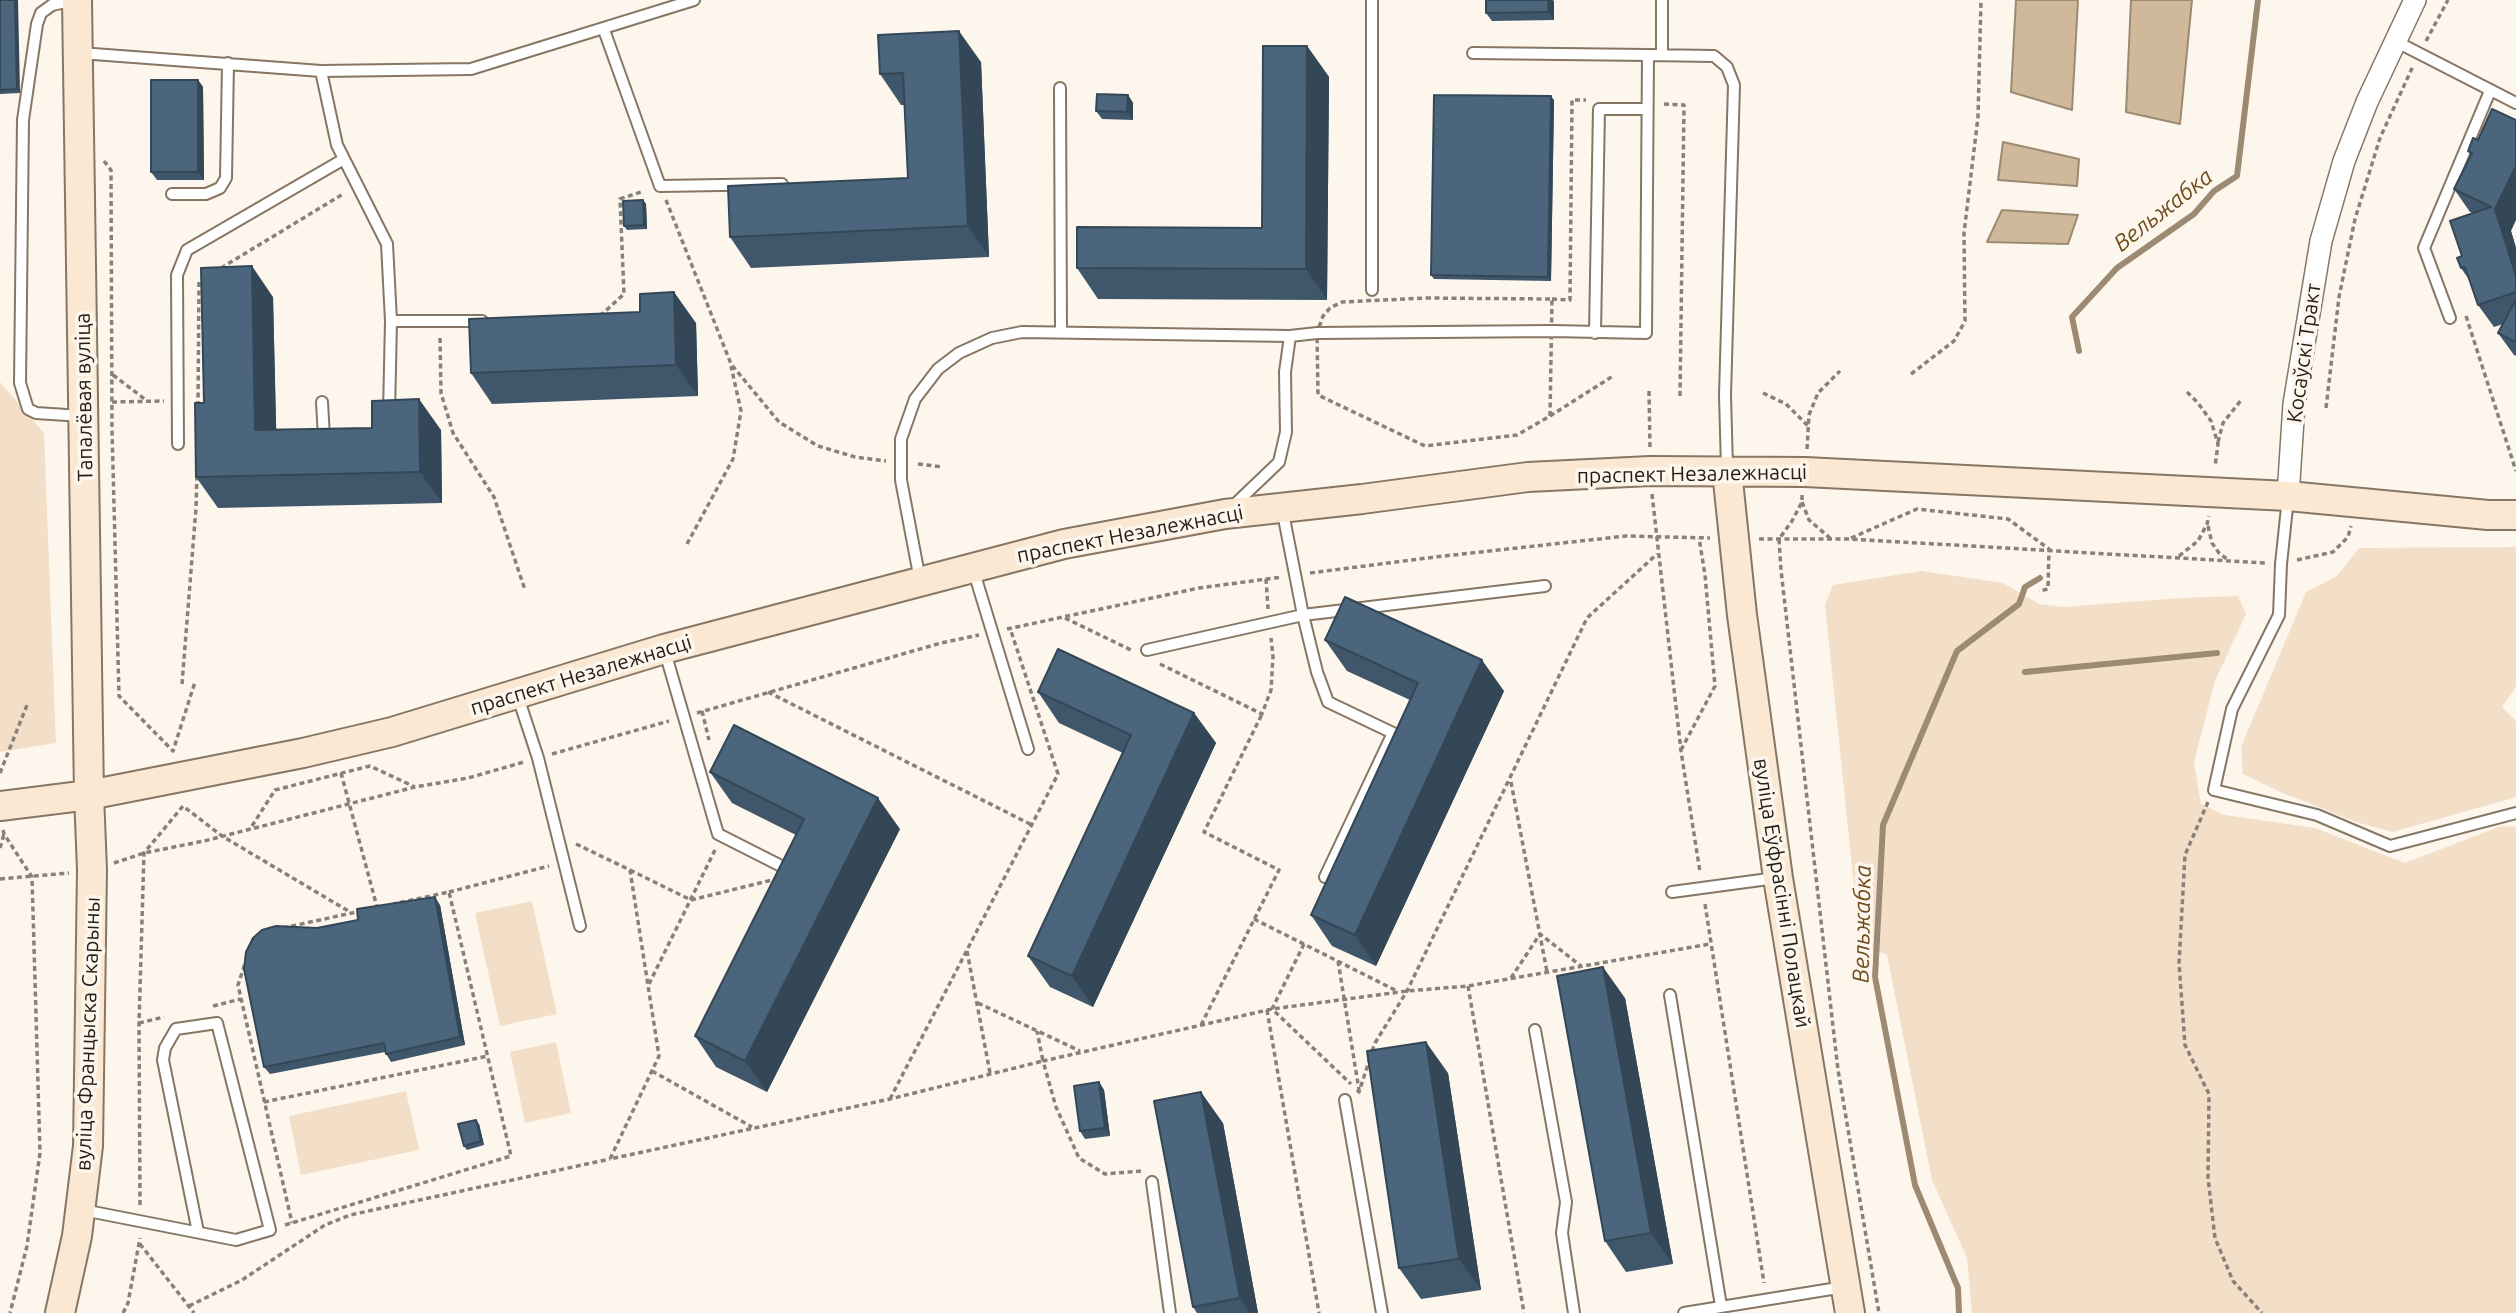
<!DOCTYPE html>
<html>
<head>
<meta charset="utf-8">
<style>
  body { margin:0 }
  canvas { display:block; background:#fdf6ed }
</style>
</head>
<body>
<canvas width="2516" height="1313"></canvas>
<script>
const g = document.querySelector('canvas').getContext('2d');
g.lineJoin = 'round';
function fillPath(path, color) { g.fillStyle = color; g.fill(path, 'evenodd'); }
const poly = rows => new Path2D(rows.map(r => 'M' + r).join(''));
function trace(path, color, width, dash) { g.strokeStyle = color; g.lineWidth = width; g.lineCap = dash ? 'butt' : 'round'; g.setLineDash(dash || []); g.stroke(path); }
function label(font, color, halo, rows, align = 'center') {
  g.font = font + ' Ubuntu,sans-serif'; g.lineWidth = 7; g.setLineDash([]); g.textBaseline = 'middle'; g.strokeStyle = halo; g.fillStyle = color; for (const [text, x, y, turn = 0] of rows) {
    g.save(); g.translate(x, y); g.rotate((+turn || 0) * Math.PI / 180); g.textAlign = isNaN(turn) ? turn : align; if (halo) g.strokeText(text, 0, 0); g.fillText(text, 0, 0); g.restore();
  }
}
fillPath(poly([
  [0,382,44,433,56,743,0,752],
  [2516,547,2516,687,2502,707,2516,721,2516,797,2393,832,2356,822,2278,791,2243,774,2241,747,2306,592,2337,576,2359,548],
  [1921,571,2003,583,2039,604,2064,607,2180,598,2238,596,2246,614,2215,681,2194,762,2201,804,2225,815,2315,828,2405,863,2501,826,2516,827,2516,1313,1972,1313,1967,1258,1932,1180,1887,955,1860,945,1825,605,1833,585],
  [532,901,557,1014,500,1026,475,913],
  [556,1042,571,1113,525,1123,510,1052],
  [406,1091,419,1150,301,1175,289,1116]
]), '#f3dfc8');
const water = poly([
  [2016,0,2078,0,2072,110,2011,92,2016,0],
  [2131,0,2192,0,2180,124,2126,112,2131,0],
  [2003,142,2079,159,2077,186,1998,180,2003,142],
  [2002,210,2078,215,2068,244,1987,242,2002,210]
]);
fillPath(water, '#d0b89a');
trace(water, '#9c8a72', 2);
trace(poly([
  [2079,351,2072,317,2117,268,2194,214,2214,191,2237,176,2258,0],
  [2025,672,2217,653],
  [1959,1313,1958,1288,1915,1185,1875,977,1883,825,1957,651,2019,604,2025,587,2040,578]
]), '#9c8a72', 6);
const lane = poly([
  [75,0,52,5,41,13,37,24,23,120,20,383,28,409,36,413,82,416],
  [604,30,660,186,782,184],
  [2395,41,2516,103],
  [80,53,321,71,471,69,694,0],
  [1648,55,1714,56,1727,67,1734,85,1725,395,1727,469],
  [1662,55,1662,0],
  [321,71,337,145,387,244,391,321,482,321],
  [1060,88,1061,332],
  [172,194,206,194,220,188,226,178,228,63],
  [1372,290,1372,0],
  [2450,318,2424,248,2490,91],
  [1595,333,1599,109,1647,109],
  [322,402,324,437,330,437],
  [389,413,391,321],
  [178,444,177,275,187,250,344,159],
  [2288,498,2281,564,2279,615,2232,709,2214,790,2317,815,2390,846,2516,813],
  [1232,507,1279,462,1286,432,1285,372,1290,336,1317,333,1552,331,1646,333,1648,55,1473,53],
  [1282,508,1303,615,1317,672,1328,702,1393,733,1325,877],
  [973,569,1028,749],
  [920,580,901,480,901,439,915,399,938,369,959,353,992,338,1022,332,1290,336],
  [1147,650,1303,615,1545,586],
  [665,652,718,834,793,872],
  [517,694,538,758,580,926],
  [1672,892,1776,878],
  [1670,995,1721,1306],
  [1535,1030,1566,1202,1562,1233,1574,1313],
  [1345,1100,1382,1313],
  [1152,1182,1170,1313],
  [83,1210,236,1240,270,1230,217,1023,176,1029,165,1048,163,1060,198,1232],
  [1684,1313,1844,1287]
]);
const street = poly([
  [2288,496,2294,404,2321,241,2344,161,2367,102,2415,0]
]);
const secondary = poly([
  [1727,471,1742,615,1778,878,1850,1313],
  [0,806,89,795,303,753,392,732,664,649,1064,544,1225,514,1362,499,1528,477,1650,471,1805,472,2288,496,2488,515,2516,515],
  [60,1313,77,1236,88,1146,92,870,89,795,77,0]
]);
trace(lane, '#867663', 14);
trace(street, '#867663', 24);
trace(secondary, '#867663', 32);
trace(poly([
  [2426,41,2448,0],
  [1664,104,1684,105,1680,396],
  [104,161,111,170,112,429,119,696,173,751,195,682],
  [666,200,731,364,779,422,818,446,855,457,886,461],
  [221,268,343,194],
  [1426,298,1552,299,1550,416,1517,435,1425,446,1318,395,1317,333,1323,316,1330,308,1342,302,1426,298],
  [1552,299,1570,300,1572,100,1586,100],
  [600,316,624,294,620,199,644,191],
  [2466,316,2516,471],
  [440,338,441,393,453,433,494,497,525,590],
  [1911,374,1954,341,1965,321,1964,233,1978,117,1981,0],
  [113,375,146,400],
  [1649,391,1650,448],
  [2187,392,2198,403,2211,421,2218,444,2215,467],
  [1763,393,1786,404,1808,426],
  [112,402,164,401],
  [198,406,199,281,205,278],
  [2326,408,2339,297,2355,219,2380,138,2413,66],
  [1550,416,1613,376],
  [2218,442,2223,423,2242,399],
  [1807,449,1809,415,1818,393,1840,371],
  [918,464,943,467],
  [1652,494,1681,751,1700,872],
  [1802,495,1802,502,1792,521,1779,539,1781,570,1838,1070,1879,1313],
  [1802,502,1809,520,1830,538],
  [2208,526,2212,543,2219,553,2228,560],
  [1851,538,1917,509,2008,519,2049,549,2048,589,2039,591],
  [1759,539,1849,539,2265,563],
  [687,544,733,459,741,411,731,366],
  [2179,556,2198,541,2207,524,2209,516],
  [2297,560,2333,552,2348,537,2351,526],
  [1310,573,1435,557,1626,536,1710,538],
  [1266,579,1268,609],
  [1065,618,1131,650],
  [1007,629,1199,588,1282,577],
  [1160,664,1262,714,1271,690,1273,657,1271,638],
  [182,684,196,508,197,473],
  [768,692,1032,825],
  [702,711,709,740],
  [697,713,941,643,979,635],
  [1681,750,1715,686,1705,575,1699,538],
  [552,754,669,721],
  [0,773,27,705],
  [341,773,377,907],
  [1511,782,1547,972],
  [2208,802,2185,855,2179,963,2185,1045,2209,1094,2208,1178,2215,1238,2233,1281,2262,1313],
  [252,826,275,790,370,766,415,787],
  [3,830,4,834,32,877,40,1153,27,1246,10,1313],
  [576,844,630,870,659,1056,610,1159,890,1099,1043,1061,1037,1031],
  [0,848,4,834],
  [114,863,144,853,204,841,415,787,468,778,524,762],
  [630,870,691,900,772,880],
  [0,879,69,873],
  [449,892,549,866],
  [1705,904,1764,1283],
  [1254,919,1397,991],
  [283,928,361,911],
  [1304,944,1272,1009,1351,1084],
  [967,951,990,1073],
  [247,957,238,985,292,1223],
  [1338,961,1359,1090],
  [1511,978,1540,934,1581,966],
  [649,984,715,850],
  [1468,986,1524,1313],
  [978,1003,1080,1051],
  [213,1006,241,999],
  [1267,1010,1319,1313],
  [139,1023,164,1017],
  [1201,1025,1279,870,1204,832,1262,714],
  [1372,1051,1375,1043,1407,991,1587,618,1657,554],
  [652,1071,752,1127],
  [1357,1090,1359,1092,1370,1058],
  [890,1099,1058,774,1010,628],
  [264,1102,488,1056],
  [1141,1171,1105,1174,1079,1158,1056,1107,1043,1061,1272,1009,1407,991,1468,986,1710,944],
  [140,1205,139,1023,144,853,183,806,222,836,350,912],
  [285,1225,511,1156,449,892,393,904],
  [140,1244,194,1313],
  [189,1306,242,1280,325,1225,350,1215,610,1159],
  [123,1313,128,1303,140,1238]
]), '#888179', 3.5, [5, 3.5]);
trace(lane, '#fff', 10);
trace(street, '#fff', 21);
trace(secondary, '#fae8d3', 28);
fillPath(poly([
  [0,0,20,93,0,94],
  [1486,0,1553,0,1554,2,1554,20,1492,21,1486,13],
  [1307,46,1329,77,1327,300,1098,299,1077,268,1262,228],
  [981,62,989,257,751,268,730,237,908,178,904,105,901,105,880,74],
  [198,80,203,87,204,180,157,180,151,172],
  [1128,95,1133,103,1133,120,1102,119,1096,111],
  [1554,100,1551,281,1434,279,1431,275],
  [2473,138,2511,231,2516,248,2516,356,2514,355,2498,333,2503,324,2494,327,2478,305,2470,281,2461,268,2462,256,2473,213,2470,212,2454,189,2471,155,2468,151],
  [643,200,646,204,647,229,627,230,624,226],
  [273,297,276,430,441,430,442,503,218,508,196,477,204,403],
  [640,312,696,323,698,396,492,404,471,373],
  [1325,640,1504,691,1376,966,1332,946,1311,915,1410,700,1347,671],
  [1038,692,1194,713,1216,743,1093,1007,1050,987,1028,956,1123,753,1059,723],
  [710,772,900,829,767,1092,716,1067,695,1036,796,835,732,803],
  [440,905,465,1045,391,1062,385,1052,270,1074,264,1067,317,928],
  [1625,998,1673,1264,1626,1272,1605,1241],
  [1448,1073,1481,1290,1421,1299,1399,1268],
  [1099,1082,1104,1090,1110,1136,1085,1139,1080,1131],
  [1223,1123,1258,1313,1197,1313,1193,1307],
  [479,1124,484,1145,467,1150,464,1146]
]), '#40576b');
fillPath(poly([
  [15,0,18,0,20,93,17,89],
  [1548,0,1553,0,1554,2,1554,20,1549,12],
  [959,31,981,62,989,257,968,226],
  [1307,46,1329,77,1327,300,1306,269],
  [198,80,203,87,204,180,198,172],
  [1128,95,1133,103,1133,120,1127,112],
  [1551,96,1554,100,1551,281,1548,277],
  [2516,166,2516,220,2511,231,2516,248,2516,276,2495,209],
  [643,200,646,204,647,229,644,225],
  [252,266,273,297,277,461,255,430],
  [674,292,696,323,698,396,676,365],
  [419,399,441,430,442,503,420,472],
  [1482,660,1504,691,1376,966,1355,935],
  [1194,713,1216,743,1093,1007,1072,976],
  [878,798,900,829,767,1092,745,1061],
  [435,897,440,905,465,1045,460,1037],
  [1603,967,1625,998,1673,1264,1651,1233],
  [1426,1042,1448,1073,1481,1290,1459,1259],
  [1099,1082,1104,1090,1110,1136,1105,1128],
  [1201,1092,1223,1123,1258,1313,1250,1313,1240,1298],
  [476,1120,479,1124,484,1145,481,1141]
]), '#344757');
const building = poly([
  [0,0,15,0,17,89,0,90,0,0],
  [1486,0,1548,0,1549,12,1486,13,1486,0],
  [959,31,968,226,730,237,728,186,908,178,903,73,880,74,878,35,959,31],
  [1263,46,1307,46,1306,269,1077,268,1077,227,1262,228,1263,46],
  [151,80,198,80,198,172,151,172,151,80],
  [1097,94,1128,95,1127,112,1096,111,1097,94],
  [1434,95,1551,96,1548,277,1431,275,1434,95],
  [2492,109,2516,120,2516,166,2495,209,2516,276,2516,292,2478,305,2465,267,2461,268,2457,258,2462,256,2450,221,2491,207,2454,189,2472,153,2468,151,2473,138,2478,140,2492,109],
  [643,200,644,225,624,226,623,201,643,200],
  [252,266,255,430,372,428,372,401,419,399,420,472,196,477,195,403,204,403,201,268,252,266],
  [674,292,676,365,471,373,469,319,640,312,640,294,674,292],
  [2516,299,2516,342,2498,333,2516,299],
  [1345,597,1482,660,1355,935,1311,915,1418,683,1325,640,1345,597],
  [1058,649,1194,713,1072,976,1028,956,1131,735,1038,692,1058,649],
  [734,725,878,798,745,1061,695,1036,804,819,710,772,734,725],
  [435,897,460,1037,386,1054,384,1043,264,1067,244,969,246,952,253,938,262,930,276,926,317,928,358,920,357,909,435,897],
  [1603,967,1651,1233,1605,1241,1557,976,1603,967],
  [1426,1042,1459,1259,1399,1268,1367,1051,1426,1042],
  [1099,1082,1105,1128,1080,1131,1074,1086,1099,1082],
  [1201,1092,1240,1298,1193,1307,1154,1101,1201,1092],
  [476,1120,481,1141,464,1146,458,1124,476,1120]
]);
fillPath(building, '#4b657c');
trace(building, '#344757', 2);
label('21px', '#241d16', '#fdf6ed', [
  ["Косаўскі Тракт",2304,353,-82],
  ["Тапалёвая вуліца",84,397,-91],
  ["праспект Незалежнасці",1692,474,-1],
  ["праспект Незалежнасці",1130,534,-11],
  ["праспект Незалежнасці",581,675,-17],
  ["вуліца Еўфрасінні Полацкай",1782,893,81],
  ["вуліца Францыска Скарыны",88,1034,-88]
]);
label('italic 23px', '#704d1d', '#fdf6ed', [
  ["Вельжабка",2163,210,-38],
  ["Вельжабка",1862,924,-89]
]);
</script>
</body>
</html>
